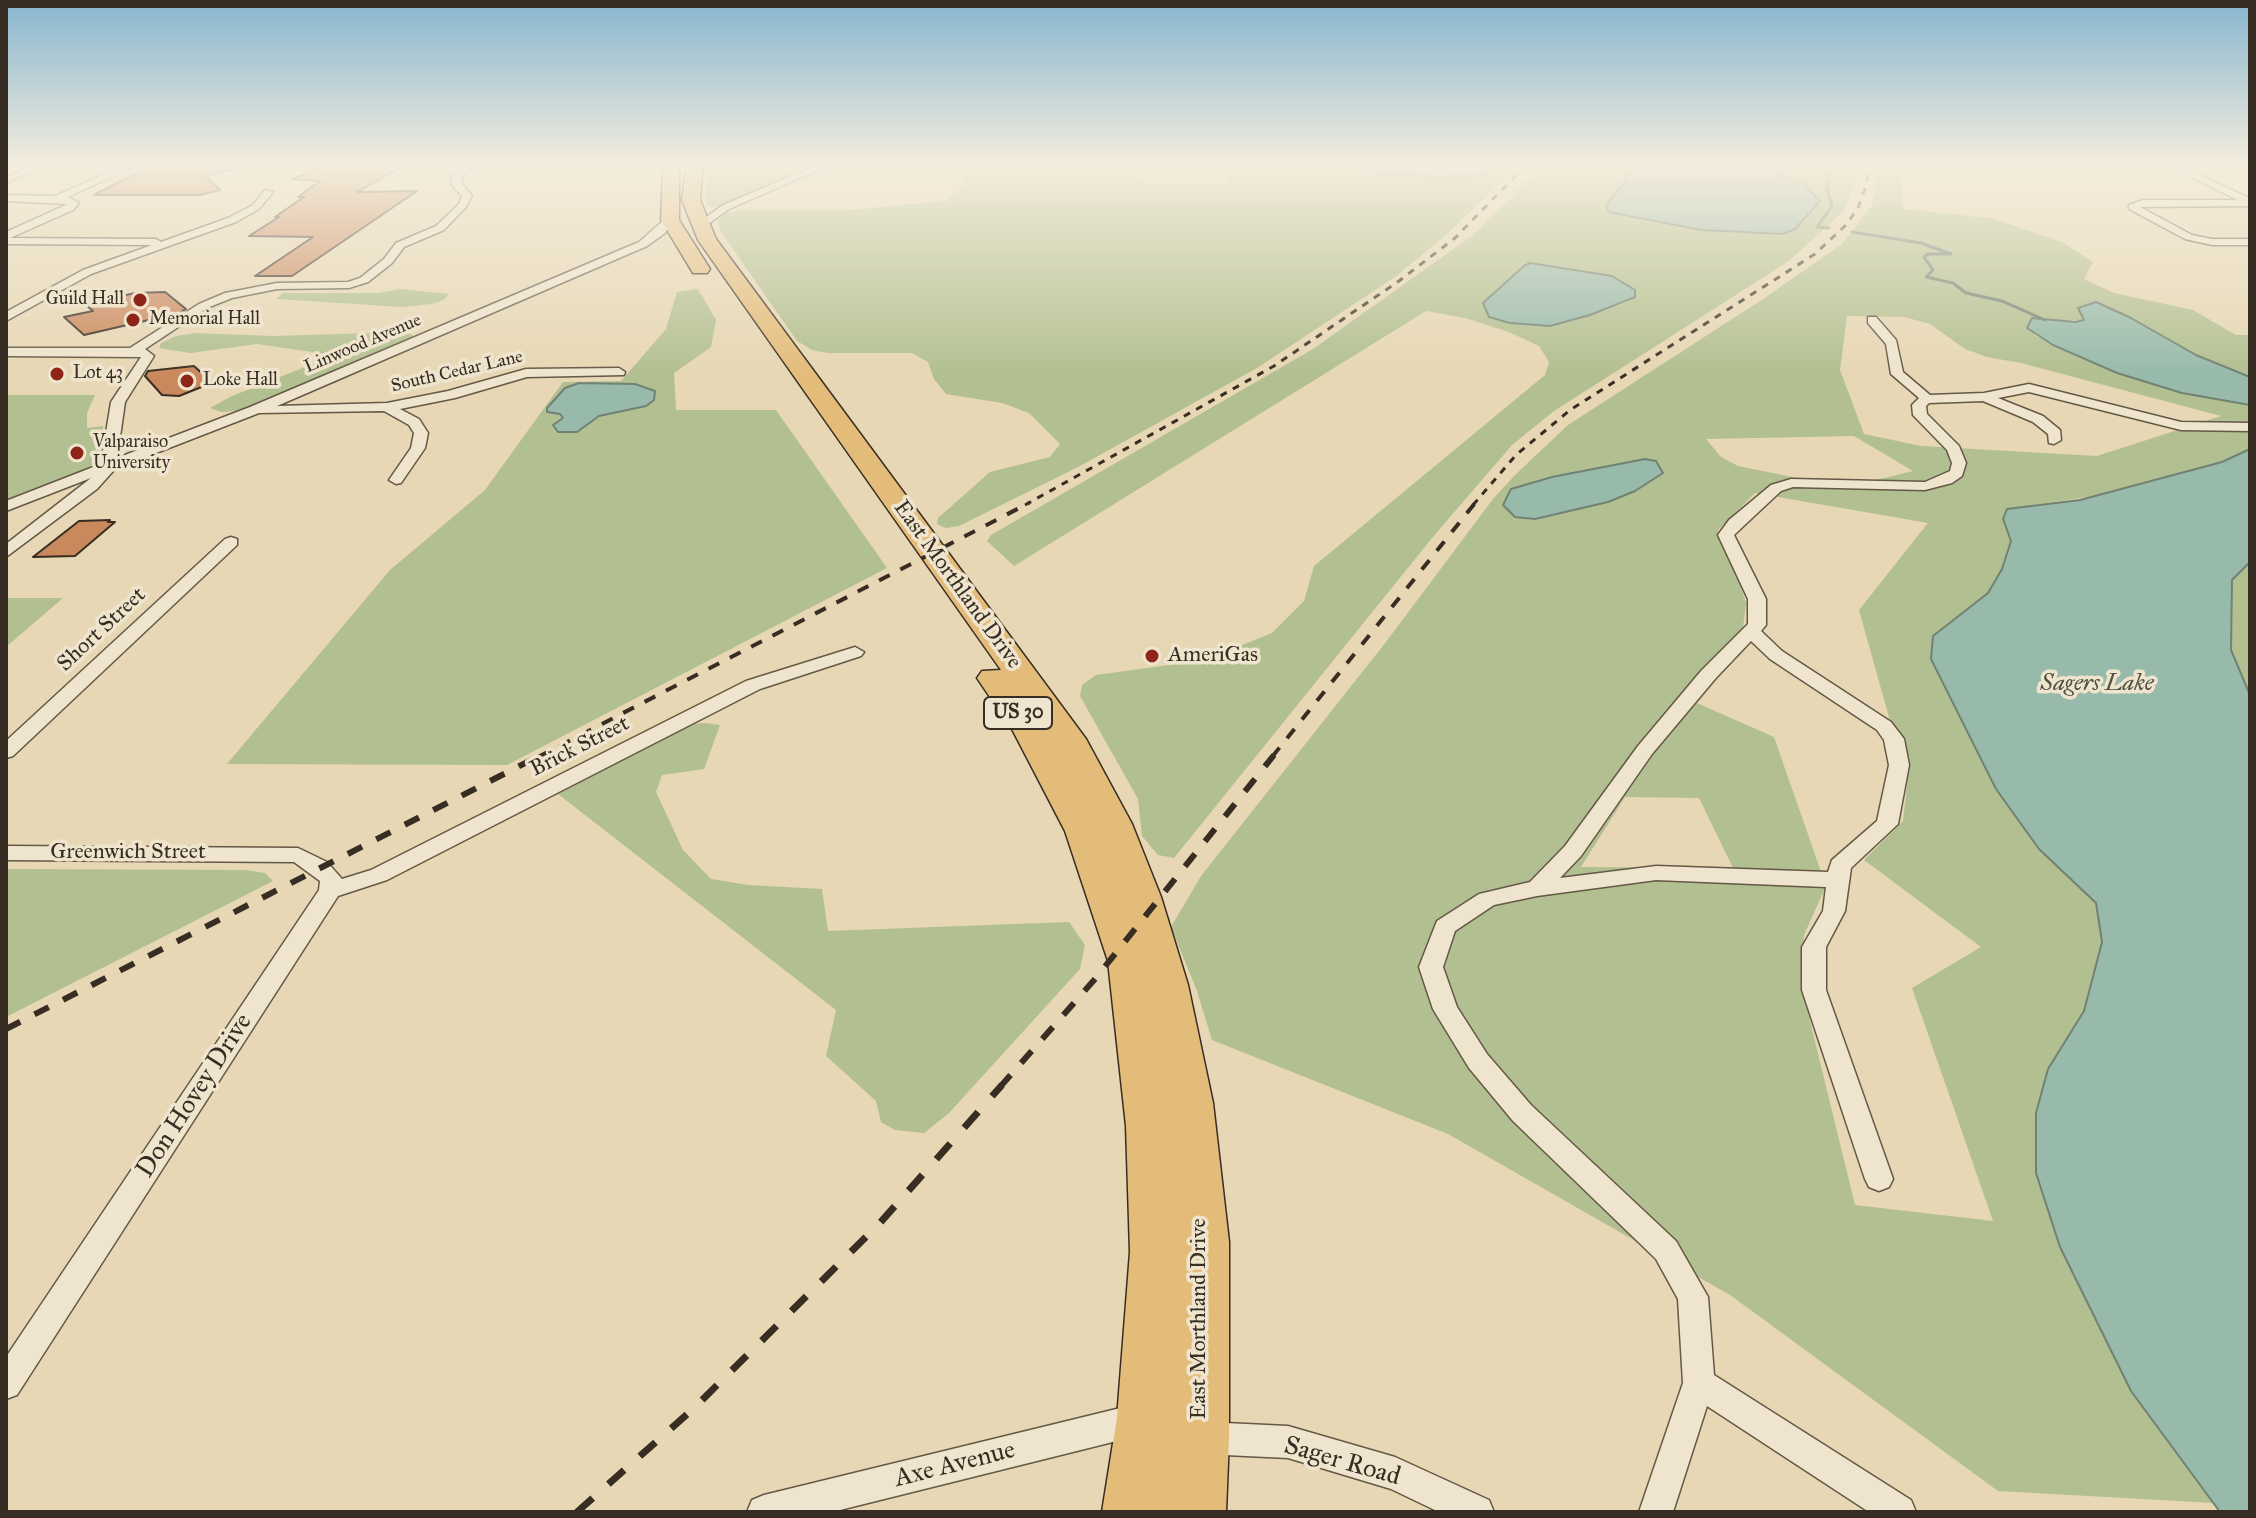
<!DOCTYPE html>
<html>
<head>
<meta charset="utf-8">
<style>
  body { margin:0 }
  #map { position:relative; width:2256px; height:1518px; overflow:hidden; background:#e7d7b4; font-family:"IM FELL Great Primer",serif }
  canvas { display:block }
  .frame { position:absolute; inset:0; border:8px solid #382d22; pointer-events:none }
</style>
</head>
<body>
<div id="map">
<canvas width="2256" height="1518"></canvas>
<div class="frame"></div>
</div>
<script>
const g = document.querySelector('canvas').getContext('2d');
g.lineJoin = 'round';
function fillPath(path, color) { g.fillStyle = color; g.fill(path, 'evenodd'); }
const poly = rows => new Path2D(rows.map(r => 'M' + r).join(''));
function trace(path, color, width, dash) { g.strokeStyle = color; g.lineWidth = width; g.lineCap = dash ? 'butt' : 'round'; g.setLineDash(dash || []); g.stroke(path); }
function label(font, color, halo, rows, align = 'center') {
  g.font = font + ' "IM FELL Great Primer",serif'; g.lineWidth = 7; g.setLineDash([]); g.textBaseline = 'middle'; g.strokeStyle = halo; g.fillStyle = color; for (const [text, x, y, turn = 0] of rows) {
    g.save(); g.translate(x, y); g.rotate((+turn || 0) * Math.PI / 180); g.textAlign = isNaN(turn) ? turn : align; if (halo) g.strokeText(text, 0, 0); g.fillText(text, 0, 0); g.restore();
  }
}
fillPath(poly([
  [483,164,607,164,636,171,631,175,555,175,469,171],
  [707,164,819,164,721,206,711,207,706,205],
  [968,164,1142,164,1144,184,1228,184,1225,164,1338,164,1376,173,1436,177,1480,176,1489,173,1501,164,1519,164,1445,236,1395,277,1257,368,1080,466,959,526,946,528,937,524,938,518,990,472,1050,457,1060,444,1029,413,1002,403,946,394,934,379,928,362,912,353,828,353,812,350,797,341,719,229,718,220,727,213,740,210,848,210,945,201,961,189],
  [1539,164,1643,164,1626,175,1609,212,1671,225,1735,233,1795,229,1820,201,1803,183,1776,173,1781,170,1779,164,1860,164,1860,169,1843,212,1789,261,1554,411,1512,445,1432,538,1174,858,1158,855,1142,836,1138,799,1080,696,1082,685,1096,675,1205,660,1272,633,1304,601,1314,566,1545,375,1549,362,1539,346,1509,332,1465,318,1426,311,1014,566,987,541,991,535,1313,349,1473,235,1512,197],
  [1530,263,1612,276,1635,290,1624,303,1568,322,1550,326,1510,323],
  [1880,164,1899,164,1903,209,1992,218,2062,242,2093,262,2084,279,2114,293,2193,310,2236,335,2250,335,2250,377,2196,355,2129,317,2096,302,2079,308,2085,320,2060,321,2034,335,2117,373,2182,393,2250,405,2250,449,2222,462,2101,495,2033,505,2003,520,2011,541,2002,569,1988,593,1933,636,1931,659,1996,789,2039,849,2096,903,2102,942,2084,1011,2048,1069,2036,1173,2060,1247,2131,1391,2214,1503,1998,1491,1730,1295,1448,1134,1212,1040,1197,991,1171,927,1201,876,1386,642,1493,499,1515,475,1568,425,1763,299,1842,244,1872,205],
  [1847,316,1904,317,1930,324,1965,349,1987,357,2021,363,2221,416,2097,456,1921,446,1864,434,1840,370],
  [1854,436,1913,471,1864,483,1797,478,1738,466,1721,457,1706,439],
  [1645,459,1655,461,1663,473,1635,491,1608,502,1507,496,1511,489,1552,477],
  [1755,493,1928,523,1859,610,1890,721,1909,768,1903,821,1864,860,1981,947,1912,988,1993,1221,1855,1205,1801,984,1804,935,1826,886,1774,737,1681,696,1743,628,1746,603,1739,581,1720,543,1718,530],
  [1625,797,1699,798,1733,868,1581,867],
  [400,289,449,294,444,300,431,304,402,307,276,299,283,293,379,293],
  [698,289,716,320,711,347,674,373,676,410,776,410,887,568,507,765,227,764,390,570,485,490,563,382,621,381,666,329,677,292],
  [565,388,609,413,599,416,582,428,553,425,563,418,551,403],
  [402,332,413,335,409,340,239,411,221,412,210,408,232,396,323,360,312,352,257,344,190,353,159,348,161,343,176,336,195,333,274,336],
  [6,395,95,395,87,413,87,428,103,426,102,455,96,463,72,477,6,501],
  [2250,562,2250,695,2231,650,2232,580],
  [6,598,63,598,6,647],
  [706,723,720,725,704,769,662,775,656,792,683,850,711,879,748,885,822,889,828,931,1069,922,1085,945,1080,969,949,1113,924,1133,895,1130,881,1122,876,1101,826,1056,836,1010,558,794,690,724],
  [6,869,246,870,265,873,273,881,6,1017]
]), '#b2bf90');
const water = poly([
  [1338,164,1501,164,1489,174,1480,176,1436,177,1376,173,1338,164],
  [1643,164,1714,169,1718,164,1779,164,1781,170,1777,174,1803,183,1820,201,1795,229,1783,234,1701,230,1608,212,1607,204,1625,182,1626,175,1643,164],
  [1530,263,1612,276,1635,290,1635,297,1590,315,1550,326,1510,323,1489,317,1483,303,1524,266,1530,263],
  [2096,302,2129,317,2196,355,2250,377,2250,405,2182,393,2117,373,2053,345,2027,328,2032,318,2075,322,2084,320,2078,308,2096,302],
  [579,383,635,384,655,391,654,400,646,406,599,416,577,432,558,432,553,425,563,418,560,414,547,412,547,408,565,388,579,383],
  [2250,449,2250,562,2232,580,2231,650,2250,695,2250,1512,2220,1512,2131,1391,2060,1247,2036,1173,2036,1113,2048,1069,2084,1011,2102,942,2096,903,2039,849,1996,789,1931,659,1933,636,1988,593,2002,569,2011,541,2003,519,2007,509,2080,500,2222,462,2250,449],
  [1645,459,1656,461,1663,473,1635,491,1608,502,1535,519,1515,517,1503,505,1511,489,1552,477,1645,459]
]);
fillPath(water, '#97baaa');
trace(water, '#718274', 2);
trace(poly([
  [1829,228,1817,227,1832,206,1827,189,1832,164],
  [1852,232,1921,243,1951,254,1928,254,1924,257,1933,270,1926,277,1953,283,1966,293,2002,301,2045,320]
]), '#718274', 3);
const building = poly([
  [146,164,231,164,232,169,206,176,220,190,200,195,94,195,144,169,146,164],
  [331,164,407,164,357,192,417,191,292,276,255,276,313,237,249,236,279,217,275,217,304,197,298,197,320,181,292,179,331,164],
  [165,292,186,309,179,313,84,335,64,317,93,311,85,304,135,293,165,292],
  [194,366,207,378,204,386,179,396,162,395,145,376,148,371,194,366],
  [110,520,108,522,115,522,75,556,33,557,79,521,110,520]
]);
fillPath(building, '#ca885d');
trace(building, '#382d22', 2);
const street = poly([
  [35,164,46,164,6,183,6,177,35,164],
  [128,164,139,164,68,197,79,203,73,210,10,238,156,239,161,242,228,218,253,205,265,190,273,192,259,209,236,222,91,274,6,321,6,312,83,270,152,245,6,244,6,232,68,204,6,201,6,195,55,196,128,164],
  [467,164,476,164,461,178,462,184,472,196,466,207,444,230,404,247,392,263,368,282,349,288,277,289,232,298,207,308,145,349,154,356,125,402,117,458,250,407,639,242,666,218,674,218,665,233,647,246,277,406,387,403,448,391,526,369,619,368,625,372,624,375,527,377,455,398,400,409,419,419,428,433,425,448,401,483,396,484,389,480,411,448,414,433,409,425,384,411,259,413,115,469,97,489,6,557,6,544,91,478,6,511,6,501,101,464,111,402,141,357,6,356,6,348,130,348,199,304,225,293,277,283,348,282,360,278,384,259,396,243,436,226,459,204,462,196,452,185,451,177,467,164],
  [820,164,832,164,729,209,704,227,695,225,723,205,820,164],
  [2164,164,2175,164,2249,198,2250,206,2140,207,2192,235,2212,239,2250,239,2250,245,2212,245,2185,239,2129,209,2129,205,2143,200,2238,200,2164,164],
  [1868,317,1876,317,1896,340,1903,372,1930,395,1984,393,2029,384,2181,422,2250,423,2250,431,2181,430,2029,392,1998,398,2043,416,2060,430,2061,440,2054,444,2049,443,2048,434,2033,422,1983,401,1929,403,1926,406,1927,414,1959,446,1966,463,1962,476,1952,483,1925,490,1793,487,1781,491,1734,535,1766,599,1766,625,1761,631,1782,651,1891,722,1904,739,1909,765,1898,824,1851,868,1845,911,1826,947,1826,990,1893,1179,1889,1187,1879,1191,1869,1187,1865,1179,1802,990,1802,947,1823,911,1826,887,1656,880,1537,896,1494,905,1455,931,1443,967,1457,1007,1487,1054,1531,1105,1676,1241,1708,1297,1714,1375,1911,1500,1916,1512,1869,1512,1707,1406,1673,1512,1639,1512,1683,1383,1678,1299,1656,1259,1513,1121,1469,1068,1433,1009,1419,967,1437,921,1479,894,1530,882,1565,846,1638,746,1701,671,1748,624,1748,599,1718,535,1729,520,1771,485,1791,479,1925,482,1950,471,1952,463,1947,450,1913,415,1912,405,1919,398,1891,374,1886,344,1868,323,1868,317],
  [1751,641,1770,659,1877,730,1884,740,1889,765,1877,821,1832,860,1828,872,1656,866,1560,878,1581,856,1652,754,1715,679,1751,641],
  [231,537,237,539,237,545,13,756,6,758,6,741,225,539,231,537],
  [855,647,864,652,861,656,760,689,387,880,338,896,17,1395,6,1399,6,1357,319,890,320,881,294,862,6,860,6,846,298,848,327,862,342,879,371,870,746,681,855,647],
  [1141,1403,1152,1408,1157,1419,1152,1430,1141,1435,832,1512,747,1512,752,1500,764,1495,1141,1403],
  [1204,1422,1288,1426,1395,1457,1489,1500,1494,1512,1439,1512,1391,1489,1288,1458,1204,1454,1192,1449,1188,1438,1192,1427,1204,1422]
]);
const highway = poly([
  [671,164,679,169,679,220,710,269,707,273,693,273,661,220,663,169,671,164],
  [687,164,703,164,700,200,716,239,1086,739,1132,824,1161,897,1188,985,1213,1103,1229,1242,1229,1438,1226,1512,1164,1512,1166,1493,1164,1512,1102,1512,1117,1418,1130,1252,1126,1126,1108,961,1065,831,1013,731,977,678,982,671,1001,670,698,240,682,200,687,164]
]);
trace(street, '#645846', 3);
trace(highway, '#382d22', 3);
fillPath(street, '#efe5ce');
fillPath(highway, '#e4bc7a');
trace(poly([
  [1025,505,1274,366,1399,281,1455,238,1527,164],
  [1473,505,1516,455,1570,410,1815,254,1846,225,1858,208,1867,183,1869,164]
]), '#382d22', 3, [7, 7]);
trace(poly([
  [538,757,1029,503],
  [1272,757,1475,503]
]), '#382d22', 4, [12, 12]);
trace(poly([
  [6,1029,541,755],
  [1000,1087,1095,979,1274,755]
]), '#382d22', 6, [16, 16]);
trace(poly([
  [577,1512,693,1409,879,1224,1002,1085]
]), '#382d22', 7, [21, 21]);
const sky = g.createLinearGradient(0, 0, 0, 376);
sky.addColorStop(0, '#87b6cf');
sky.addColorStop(0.44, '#f4eddd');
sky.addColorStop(1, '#f4eddd00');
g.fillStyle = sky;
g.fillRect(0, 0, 2256, 376);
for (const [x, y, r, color] of [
  [140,300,8,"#8f2418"],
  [133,320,8,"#8f2418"],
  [57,374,8,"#8f2418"],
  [187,381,8,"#8f2418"],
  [77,453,8,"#8f2418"],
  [1152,656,8,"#8f2418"]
]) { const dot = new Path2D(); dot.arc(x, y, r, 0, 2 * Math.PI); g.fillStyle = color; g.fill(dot); trace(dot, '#efe5ce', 3); }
label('18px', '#382d22', '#efe5ce', [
  ["Guild Hall",124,300,"right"],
  ["Memorial Hall",149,320],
  ["Lot 43",73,374],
  ["Loke Hall",203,381],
  ["Valparaiso",93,443],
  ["University",93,464]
], 'left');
label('18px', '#382d22', '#efe5ce', [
  ["Linwood Avenue",363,344,-23],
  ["South Cedar Lane",457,372,-13]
]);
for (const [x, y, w] of [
  [1018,713,68]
]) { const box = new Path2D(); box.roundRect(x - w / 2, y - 16, w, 32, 6); g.fillStyle = '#efe5ce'; g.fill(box); trace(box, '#382d22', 2); }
label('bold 20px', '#382d22', null, [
  ["US 30",1018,713]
]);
label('22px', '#382d22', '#efe5ce', [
  ["East Morthland Drive",957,585,54],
  ["Short Street",102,630,-43],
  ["Brick Street",580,747,-27],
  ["Greenwich Street",128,853],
  ["East Morthland Drive",1200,1319,-90]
]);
label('22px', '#382d22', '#efe5ce', [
  ["AmeriGas",1168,656]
], 'left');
label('italic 24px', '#505044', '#efe5ce', [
  ["Sagers Lake",2097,684]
]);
label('26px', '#382d22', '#efe5ce', [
  ["Don Hovey Drive",195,1096,-57],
  ["Sager Road",1342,1462,16],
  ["Axe Avenue",955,1465,-14]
]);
</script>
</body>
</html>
